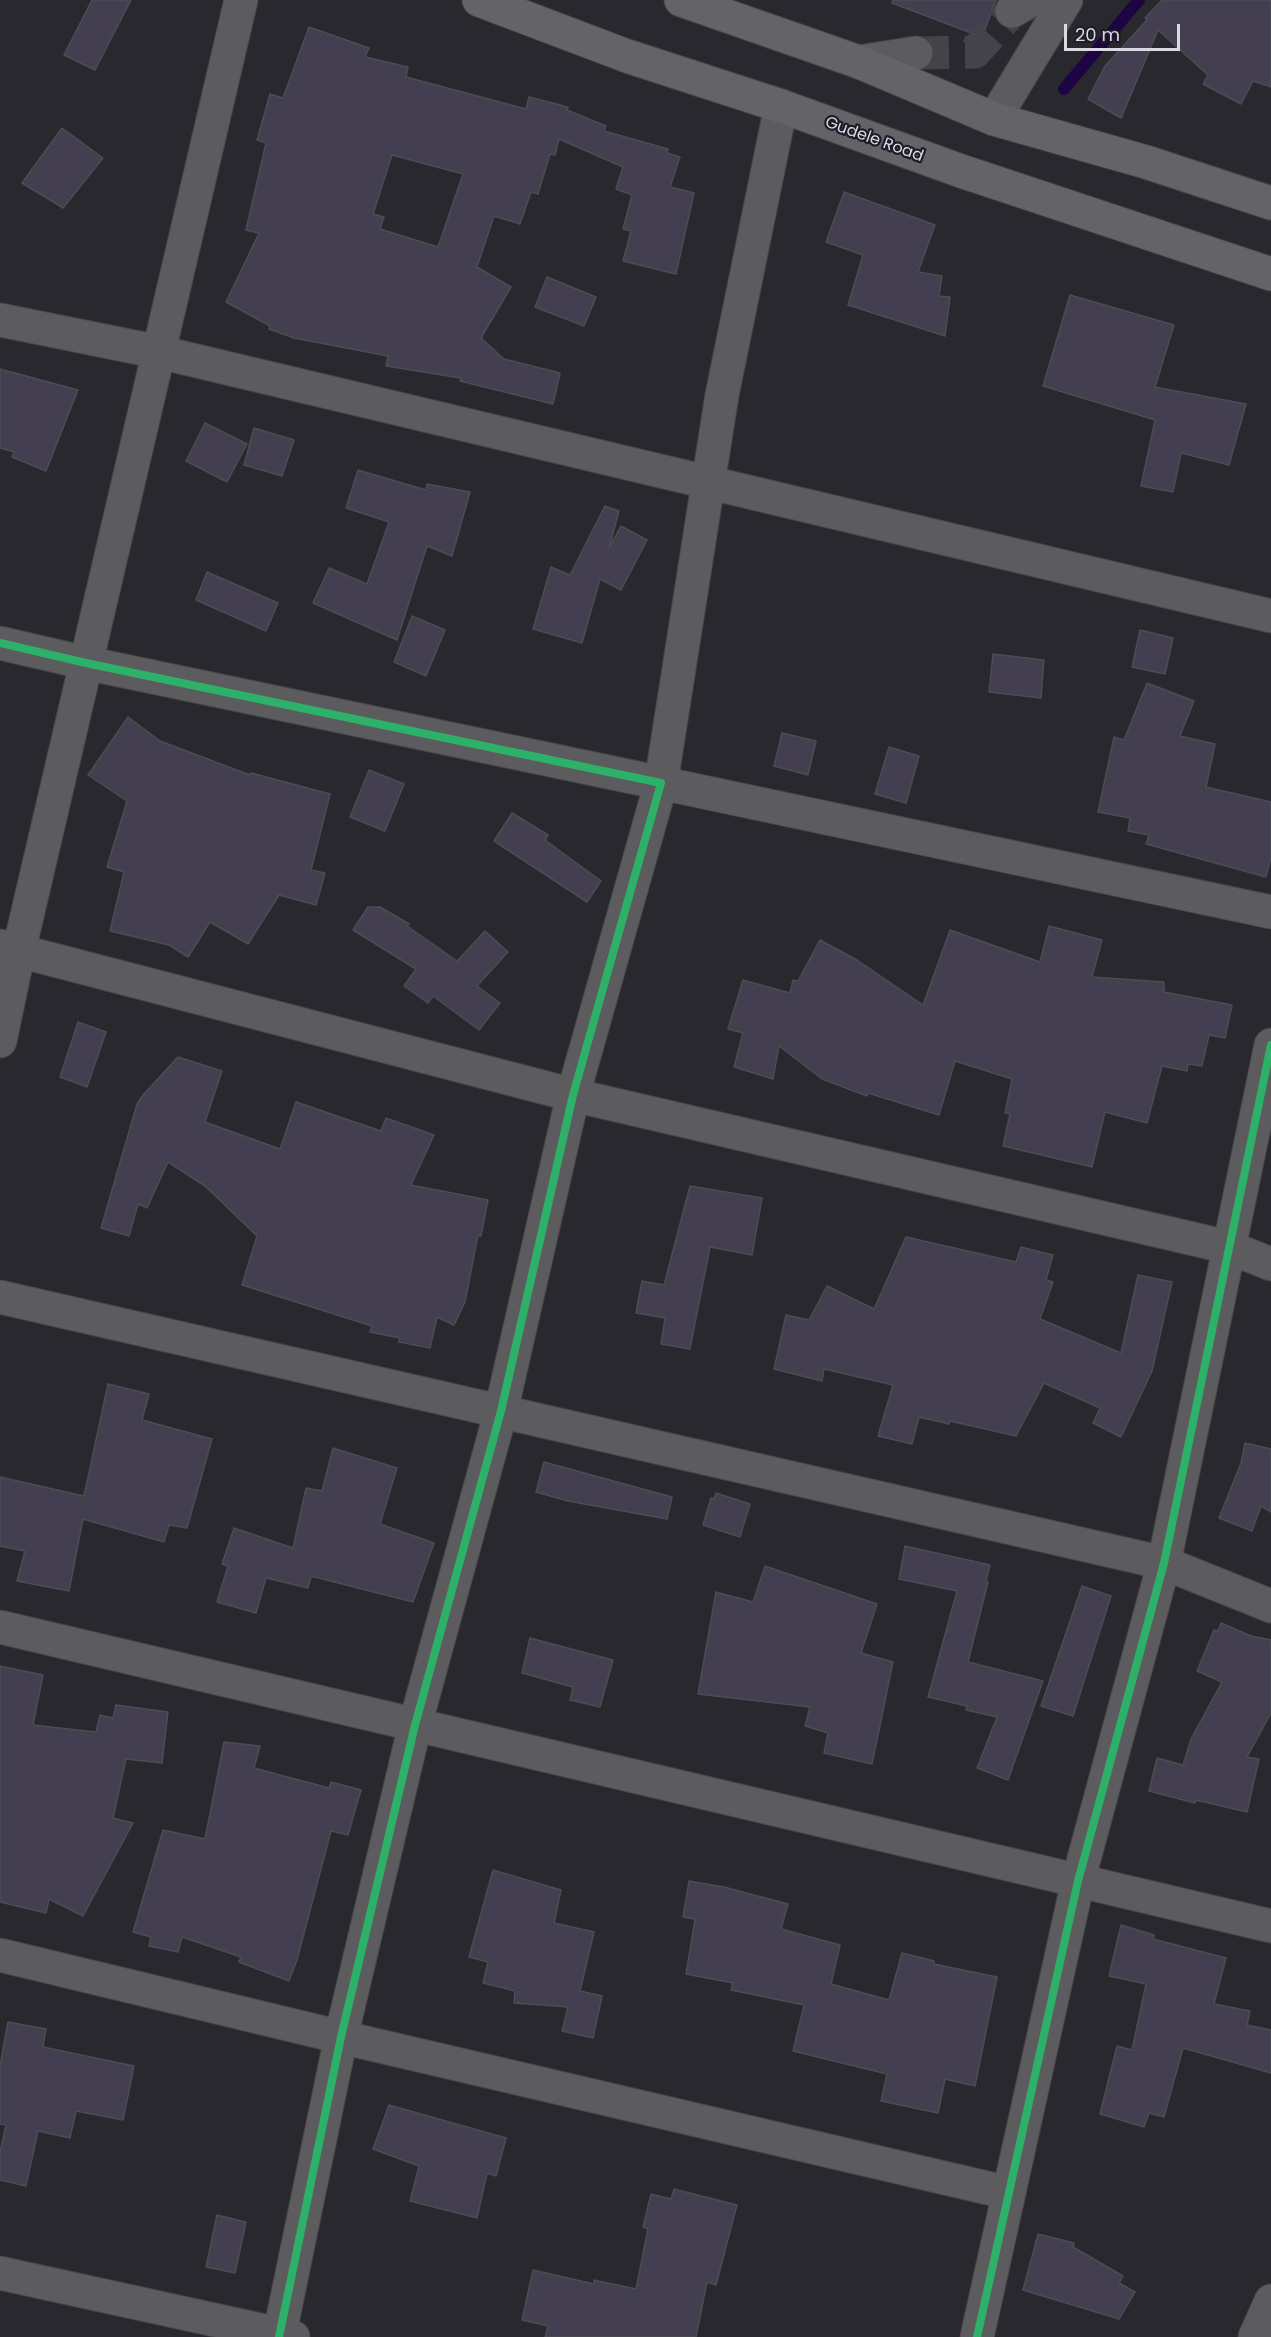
<!DOCTYPE html>
<html>
<head>
<meta charset="utf-8">
<style>
  body { margin:0 }
  #map { position:relative; width:1271px; height:2337px; overflow:hidden; background:#29282e; font-family:Poppins,sans-serif }
  canvas { display:block }
  .scale { position:absolute; left:1064px; top:24px; width:116px; height:27px; box-sizing:border-box; border:3px solid #dbdae2; border-top:0; padding-left:8px; font-size:18px; line-height:21px; white-space:nowrap; color:#dbdae2; -webkit-text-stroke:4px #1e1c27; paint-order:stroke }
</style>
</head>
<body>
<div id="map">
<canvas width="1271" height="2337"></canvas>
<div class="scale">20 m</div>
</div>
<script>
const g = document.querySelector('canvas').getContext('2d');
g.lineJoin = 'round';
const poly = rows => new Path2D(rows.map(r => 'M' + r).join(''));
function trace(path, color, width, dash) { g.strokeStyle = color; g.lineWidth = width; g.lineCap = dash ? 'butt' : 'round'; g.setLineDash(dash || []); g.stroke(path); }
function fillPath(path, color) { g.fillStyle = color; g.fill(path, 'evenodd'); }
function label(font, color, halo, rows, align = 'center') {
  g.font = font + ' Poppins,sans-serif'; g.lineWidth = 4.5; g.setLineDash([]); g.textBaseline = 'middle'; g.strokeStyle = halo; g.fillStyle = color; for (const [text, x, y, turn = 0] of rows) {
    g.save(); g.translate(x, y); g.rotate((+turn || 0) * Math.PI / 180); g.textAlign = isNaN(turn) ? turn : align; if (halo) g.strokeText(text, 0, 0); g.fillText(text, 0, 0); g.restore();
  }
}
trace(poly([
  [1064,89,1139,0]
]), '#1d0442', 12);
const building = poly([
  [92,0,131,0,95,70,64,55,92,0],
  [893,0,996,0,982,37,892,3,893,0],
  [1162,0,1271,0,1271,87,1253,81,1241,104,1203,84,1208,75,1158,30,1121,118,1088,99,1105,66,1147,20,1145,18,1162,0],
  [309,27,369,48,365,57,408,67,406,77,526,109,529,97,568,107,567,110,606,126,604,131,668,149,667,153,680,157,670,187,694,193,676,274,623,261,631,231,623,229,632,195,616,189,623,167,559,139,555,155,550,154,538,194,531,192,520,224,494,216,477,267,511,287,481,338,504,359,560,373,553,404,460,381,461,378,386,366,388,356,294,338,269,329,270,326,226,302,259,233,246,230,266,143,257,140,270,94,283,98,309,27],
  [392,155,463,174,438,247,380,229,384,217,373,214,392,155],
  [62,128,103,158,63,208,22,183,62,128],
  [844,192,935,225,918,272,942,276,939,296,950,297,945,336,848,305,863,255,826,242,844,192],
  [547,277,596,297,584,326,535,307,547,277],
  [1070,295,1174,325,1155,387,1246,404,1229,465,1181,453,1173,492,1141,486,1155,420,1043,386,1070,295],
  [0,369,78,390,46,471,12,457,14,452,0,448,0,369],
  [205,423,247,444,227,482,186,461,205,423],
  [254,428,294,440,282,476,244,465,254,428],
  [358,470,426,490,427,484,470,492,452,556,427,546,397,640,313,603,329,568,367,584,389,522,346,508,358,470],
  [605,506,619,511,609,548,621,526,647,540,621,590,600,579,582,643,533,629,551,567,570,575,605,506],
  [207,572,278,603,266,631,196,600,207,572],
  [412,616,445,630,426,676,394,662,412,616],
  [1140,630,1173,638,1165,674,1132,667,1140,630],
  [993,654,1044,660,1041,698,989,692,993,654],
  [1147,683,1194,701,1180,736,1215,744,1206,787,1271,802,1271,857,1266,877,1146,844,1149,835,1128,831,1130,818,1098,812,1114,737,1124,740,1147,683],
  [128,717,160,741,250,775,251,773,330,794,311,870,325,873,316,905,279,895,248,944,210,922,188,957,169,945,110,931,124,872,107,867,127,801,88,775,128,717],
  [782,733,816,741,808,775,774,766,782,733],
  [889,747,919,756,906,803,875,794,889,747],
  [369,770,404,784,385,831,350,817,369,770],
  [512,813,548,835,545,840,601,881,587,902,494,841,512,813],
  [368,907,380,907,409,924,407,926,457,961,485,931,508,952,477,986,500,1003,479,1030,433,996,428,1003,404,986,416,969,353,930,368,907],
  [1049,926,1102,940,1092,977,1164,982,1164,992,1232,1005,1225,1038,1209,1035,1202,1066,1188,1064,1187,1071,1162,1066,1147,1123,1105,1112,1092,1167,1003,1146,1010,1114,1005,1113,1012,1079,955,1061,939,1115,868,1093,867,1096,822,1079,779,1046,773,1079,734,1067,743,1033,728,1029,743,980,790,993,793,980,798,981,820,940,857,960,923,1005,950,930,1040,962,1049,926],
  [78,1022,106,1032,87,1087,60,1077,78,1022],
  [178,1057,222,1071,205,1122,280,1149,296,1102,381,1131,386,1118,434,1135,411,1185,488,1200,481,1236,478,1235,465,1302,454,1325,437,1317,430,1348,399,1342,400,1338,370,1332,372,1326,242,1285,257,1236,205,1186,168,1162,147,1208,138,1204,129,1236,101,1228,137,1104,143,1095,178,1057],
  [690,1186,762,1198,752,1255,710,1247,690,1349,661,1344,665,1318,636,1313,642,1281,664,1285,690,1186],
  [906,1237,1016,1262,1021,1247,1053,1255,1046,1280,1053,1282,1040,1319,1121,1353,1138,1275,1172,1282,1152,1371,1121,1437,1093,1423,1100,1408,1044,1383,1016,1436,950,1421,949,1424,919,1417,912,1444,878,1436,893,1385,824,1369,822,1381,774,1369,786,1315,809,1320,827,1286,874,1309,906,1237],
  [108,1384,149,1394,142,1420,212,1439,187,1528,169,1525,164,1542,83,1519,69,1591,17,1581,25,1551,0,1546,0,1477,84,1496,108,1384],
  [1245,1443,1271,1449,1271,1512,1261,1506,1252,1531,1219,1518,1241,1463,1245,1443],
  [333,1448,397,1468,380,1524,434,1543,413,1602,311,1576,308,1588,266,1578,256,1613,217,1602,228,1566,222,1564,234,1528,293,1548,306,1488,322,1491,333,1448],
  [544,1462,672,1497,667,1519,568,1501,536,1492,544,1462],
  [716,1493,750,1504,740,1537,703,1525,711,1498,714,1499,716,1493],
  [905,1546,990,1565,986,1581,988,1582,968,1662,1043,1681,1008,1780,977,1768,997,1717,966,1710,967,1706,928,1697,957,1591,899,1579,905,1546],
  [765,1566,877,1604,861,1653,893,1662,872,1764,824,1753,828,1733,805,1726,810,1707,698,1694,716,1592,753,1602,765,1566],
  [1082,1586,1111,1596,1073,1716,1041,1706,1082,1586],
  [1221,1623,1251,1636,1271,1640,1271,1713,1247,1757,1259,1759,1247,1812,1196,1800,1195,1803,1149,1791,1157,1758,1183,1765,1191,1739,1222,1682,1197,1671,1214,1630,1218,1631,1221,1623],
  [530,1638,613,1660,600,1707,570,1700,573,1687,522,1673,530,1638],
  [0,1666,43,1675,33,1725,96,1732,100,1715,113,1718,116,1705,168,1712,162,1763,126,1759,113,1818,133,1823,83,1916,49,1899,46,1913,0,1902,0,1666],
  [224,1742,260,1746,254,1768,329,1788,331,1782,361,1790,348,1835,331,1831,297,1960,289,1981,239,1962,241,1957,182,1937,178,1952,149,1946,151,1937,133,1932,163,1830,205,1839,224,1742],
  [493,1870,561,1890,554,1923,594,1932,580,1991,602,1996,593,2038,562,2031,568,2007,514,2003,515,1991,483,1983,488,1962,469,1957,493,1870],
  [689,1881,724,1887,788,1904,781,1929,840,1945,831,1984,889,2000,902,1953,934,1961,934,1964,997,1977,975,2086,945,2079,938,2113,881,2101,887,2074,793,2051,804,2005,731,1990,733,1983,686,1974,695,1919,683,1917,689,1881],
  [1121,1925,1154,1935,1153,1939,1226,1958,1214,2004,1250,2011,1247,2025,1271,2030,1271,2073,1183,2048,1164,2117,1149,2113,1144,2127,1100,2114,1117,2046,1132,2050,1146,1984,1109,1976,1121,1925],
  [8,2022,46,2029,43,2047,134,2066,123,2120,76,2111,70,2138,38,2131,26,2186,0,2180,0,2152,6,2125,0,2124,0,2066,8,2022],
  [389,2105,506,2138,496,2176,487,2173,477,2218,410,2201,419,2166,373,2149,389,2105],
  [674,2189,737,2205,716,2285,707,2282,696,2337,545,2337,548,2326,522,2320,533,2270,594,2284,594,2280,636,2289,648,2229,643,2227,651,2194,671,2199,674,2189],
  [217,2215,246,2222,235,2273,206,2267,217,2215],
  [1038,2234,1074,2243,1073,2247,1123,2276,1119,2283,1135,2292,1119,2319,1023,2290,1038,2234]
]);
fillPath(building, '#433f50');
trace(building, '#4d4c51', 1.5);
trace(poly([
  [916,53,975,52,1012,11]
]), '#444349', 33, [33, 16]);
const minor = poly([
  [1012,11,1031,0],
  [859,62,916,53],
  [781,106,722,395,661,783,1271,912],
  [994,119,1066,0],
  [0,320,159,352,1271,616],
  [0,643,86,663,661,783,573,1095,501,1411,415,1725,341,2037,279,2337],
  [0,946,573,1095,1228,1247,1271,1264],
  [0,1041,19,950,241,0],
  [0,1297,1164,1563,1271,1606],
  [0,1627,1271,1926],
  [0,1955,341,2037,1009,2193],
  [0,2273,293,2337],
  [977,2337,1078,1881,1164,1563,1271,1045],
  [1255,2337,1271,2301]
]);
const highway = poly([
  [479,0,627,56,781,106,961,171,1271,274],
  [681,0,859,62,994,119,1146,162,1271,203]
]);
trace(minor, '#46454a', 35);
trace(highway, '#46454a', 35);
trace(minor, '#5c5c5e', 33);
trace(highway, '#646468', 33);
trace(poly([
  [0,643,86,663,661,783,573,1095,501,1411,415,1725,341,2037,279,2337],
  [977,2337,1078,1881,1164,1563,1271,1045]
]), '#2db169', 8);
label('16px', '#dbdae2', '#1e1c27', [
  ["Gudele Road",874,140,20]
]);
</script>
</body>
</html>
